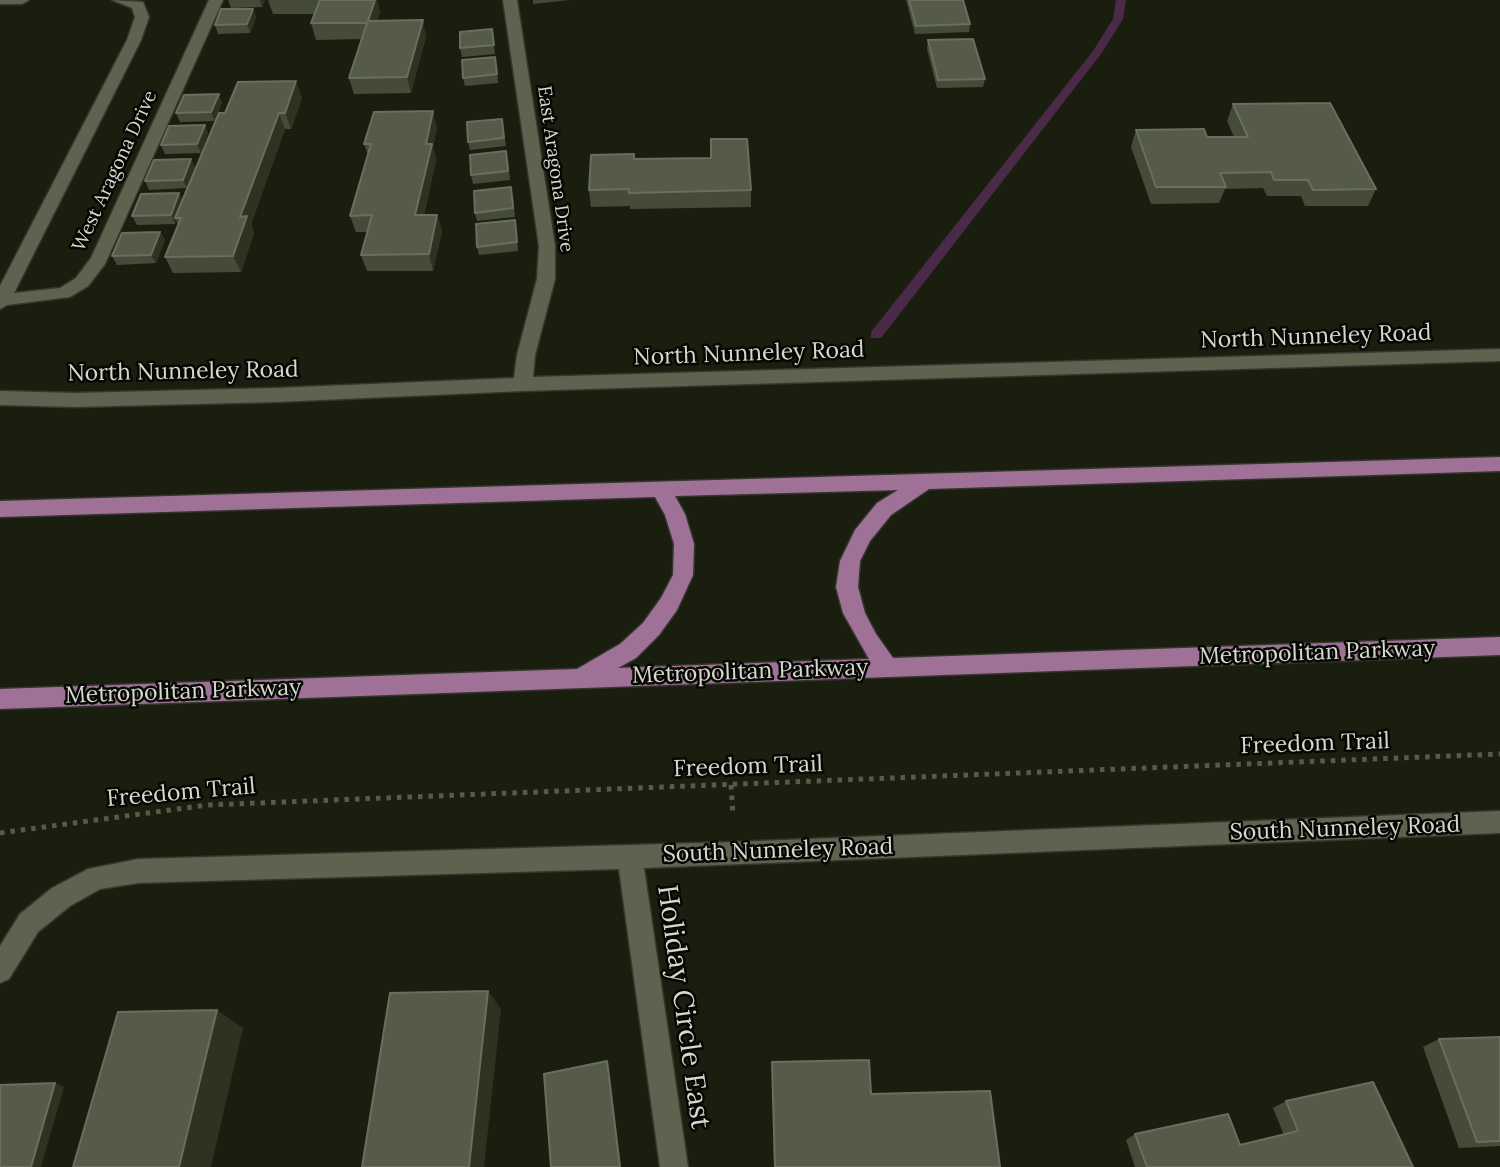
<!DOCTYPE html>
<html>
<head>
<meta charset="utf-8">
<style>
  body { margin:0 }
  canvas { display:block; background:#1a1e0e }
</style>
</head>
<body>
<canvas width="1500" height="1167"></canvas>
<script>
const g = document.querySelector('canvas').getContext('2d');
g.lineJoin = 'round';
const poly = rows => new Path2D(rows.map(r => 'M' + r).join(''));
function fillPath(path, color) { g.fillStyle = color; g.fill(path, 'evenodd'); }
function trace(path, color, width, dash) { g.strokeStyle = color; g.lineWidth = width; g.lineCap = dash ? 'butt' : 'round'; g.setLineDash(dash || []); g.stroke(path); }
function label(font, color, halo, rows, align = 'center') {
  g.font = font + ' Lora,serif'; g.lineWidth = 5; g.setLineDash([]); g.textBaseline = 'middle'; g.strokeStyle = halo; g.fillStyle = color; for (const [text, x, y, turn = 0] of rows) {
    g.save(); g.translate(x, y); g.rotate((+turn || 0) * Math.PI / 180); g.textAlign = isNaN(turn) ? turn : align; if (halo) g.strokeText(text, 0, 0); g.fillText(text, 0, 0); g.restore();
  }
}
fillPath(poly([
  [1116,0,1126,0,1123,19,1101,54,881,338,871,338,871,332,1093,51,1113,19,1116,0]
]), '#4a2a48');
const minor = poly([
  [0,0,29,0,22,4,0,4,0,0],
  [112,0,143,2,149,17,141,40,14,293,60,288,76,278,91,258,209,0,223,0,105,264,88,286,70,297,7,305,0,309,0,286,127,40,135,17,132,8,112,0],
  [503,0,517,0,555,246,555,279,535,355,533,377,1500,349,1500,361,523,391,276,402,75,407,0,405,0,391,75,393,276,388,514,378,517,355,537,279,539,246,503,0],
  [1500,811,1500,833,644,868,688,1167,660,1167,619,869,138,883,100,889,70,906,38,932,9,979,0,983,0,946,20,914,52,888,88,869,138,859,734,842,1500,811]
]);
const major = poly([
  [1500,457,1500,471,929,489,891,515,870,541,860,561,858,587,865,613,876,634,893,658,1500,637,1500,655,0,709,0,689,577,669,620,644,643,623,661,598,673,575,674,544,665,515,655,497,0,517,0,501,1500,457],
  [898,490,877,503,855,530,840,561,836,587,843,613,869,659,618,668,636,658,659,635,677,610,693,575,694,544,685,514,675,496,898,490]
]);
trace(minor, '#34362d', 3);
trace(major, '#34362d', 3);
trace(poly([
  [731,785,733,815],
  [0,833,207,805,1500,754]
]), '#575b4d', 5, [4.5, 6]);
fillPath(minor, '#5e6350');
fillPath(major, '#9f7197');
fillPath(poly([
  [228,0,265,0,262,7,231,8],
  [268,0,377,0,380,12,377,21,426,36,411,93,354,94,349,78,362,39,316,40,311,23,315,14,273,14],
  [533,0,569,0,533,4],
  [906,0,963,0,970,24,969,32,915,34],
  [253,9,256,17,250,33,218,34,215,25],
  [492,29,495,54,462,57,460,48],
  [928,40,985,79,983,87,937,88,927,49],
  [497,65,498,83,465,86,463,78],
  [302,98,291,129,285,129,251,224,254,233,241,272,173,273,165,257,178,225,176,220,175,224,137,225,132,216,179,193,182,200,225,113],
  [222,102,215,121,180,122,176,113],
  [1233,104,1376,189,1368,206,1305,206,1301,196,1267,196,1263,188,1225,189,1219,203,1151,204,1131,147,1136,130,1207,137,1234,137,1227,121],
  [502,119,506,146,470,150,468,142],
  [437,128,433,147,436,160,424,215,437,215,442,231,433,271,367,271,361,255,367,232,356,232,350,216,368,155,364,144],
  [208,133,201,153,165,154,161,145],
  [191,159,195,168,187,188,149,190,145,181],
  [634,159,751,190,751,207,630,209,630,206,591,207,589,190],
  [508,160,510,180,473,184,471,175],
  [513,195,515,217,477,221,475,213],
  [516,228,518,251,479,255,477,247],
  [160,232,165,240,156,263,117,265,112,256],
  [1500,1037,1500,1146,1459,1148,1423,1047,1439,1039],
  [772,1062,871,1094,1000,1167,774,1167],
  [1286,1101,1413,1167,1135,1167,1126,1140,1135,1134,1240,1145,1284,1135,1273,1108]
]), '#464b39');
fillPath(poly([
  [260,0,265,0,262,7],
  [375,0,377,0,380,12,372,37,368,21],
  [253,9,256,17,250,33,247,24],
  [423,20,426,36,411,93,407,77],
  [296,81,302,98,291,129,285,113],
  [219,94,222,102,215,121,211,112],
  [433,111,437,128,433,147,436,160,420,231,415,215,426,144],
  [279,113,285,129,251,224,254,233,241,272,233,256,240,217],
  [205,125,208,133,201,153,197,144],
  [191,159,195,168,187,188,183,180],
  [179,193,183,202,175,218,176,220,175,224,171,215],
  [437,215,442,231,433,271,429,254],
  [160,232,165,240,156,263,151,255],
  [488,991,501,1009,484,1167,469,1167],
  [217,1010,243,1028,211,1167,179,1167],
  [607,1061,609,1065,621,1167,620,1167],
  [55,1083,64,1087,41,1167,31,1167]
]), '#2e3221');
const building = poly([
  [320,0,375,0,368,21,423,20,407,77,349,78,367,23,311,23,320,0],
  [909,0,963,0,970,24,916,26,909,0],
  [221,9,253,9,247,24,215,25,221,9],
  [492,29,494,45,460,48,460,32,492,29],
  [973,39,985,79,938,80,928,40,973,39],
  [495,57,497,74,463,78,462,60,495,57],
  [296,81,285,113,279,113,240,217,247,216,233,256,165,257,181,218,175,218,219,113,225,113,238,82,296,81],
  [219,94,211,112,176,113,184,95,219,94],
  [1330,103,1376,189,1313,190,1308,180,1274,180,1271,172,1220,173,1226,187,1156,187,1136,130,1204,129,1207,137,1248,137,1233,104,1330,103],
  [433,111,426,144,432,144,415,215,437,215,429,254,361,255,372,215,350,216,371,144,364,144,374,112,433,111],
  [502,119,504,138,468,142,467,122,502,119],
  [205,125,197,144,161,145,169,126,205,125],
  [711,139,747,139,751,190,629,193,629,189,589,190,591,155,634,154,634,159,711,158,711,139],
  [506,151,508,171,471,175,470,155,506,151],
  [191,159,183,180,145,181,154,160,191,159],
  [511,187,513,208,475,213,474,191,511,187],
  [179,193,171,215,132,216,141,194,179,193],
  [515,220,517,242,477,247,476,224,515,220],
  [160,232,151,255,112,256,122,233,160,232],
  [488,991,469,1167,362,1167,390,993,488,991],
  [217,1010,179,1167,73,1167,118,1012,217,1010],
  [1500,1037,1500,1141,1477,1142,1439,1039,1500,1037],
  [869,1060,871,1094,990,1091,1000,1167,775,1167,772,1062,869,1060],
  [607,1061,620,1167,551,1167,544,1074,607,1061],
  [1373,1082,1413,1167,1147,1167,1135,1134,1228,1114,1240,1145,1298,1131,1286,1101,1373,1082],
  [55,1083,31,1167,0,1167,0,1085,55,1083]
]);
fillPath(building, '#555a49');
trace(building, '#696e5e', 2);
label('19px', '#d5d8cd', '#060703', [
  ["East Aragona Drive",555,169,82],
  ["West Aragona Drive",115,171,-65]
]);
label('23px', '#d5d8cd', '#060703', [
  ["North Nunneley Road",1316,337,-2],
  ["North Nunneley Road",749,354,-2],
  ["North Nunneley Road",183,372,-1],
  ["Metropolitan Parkway",1317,653,-2],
  ["Metropolitan Parkway",750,672,-2],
  ["Metropolitan Parkway",183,692,-2],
  ["Freedom Trail",1315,744,-2],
  ["Freedom Trail",748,767,-2],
  ["Freedom Trail",181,793,-5],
  ["South Nunneley Road",1345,829,-2],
  ["South Nunneley Road",778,851,-2]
]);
label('28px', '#d5d8cd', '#060703', [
  ["Holiday Circle East",683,1007,82]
]);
</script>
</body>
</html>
